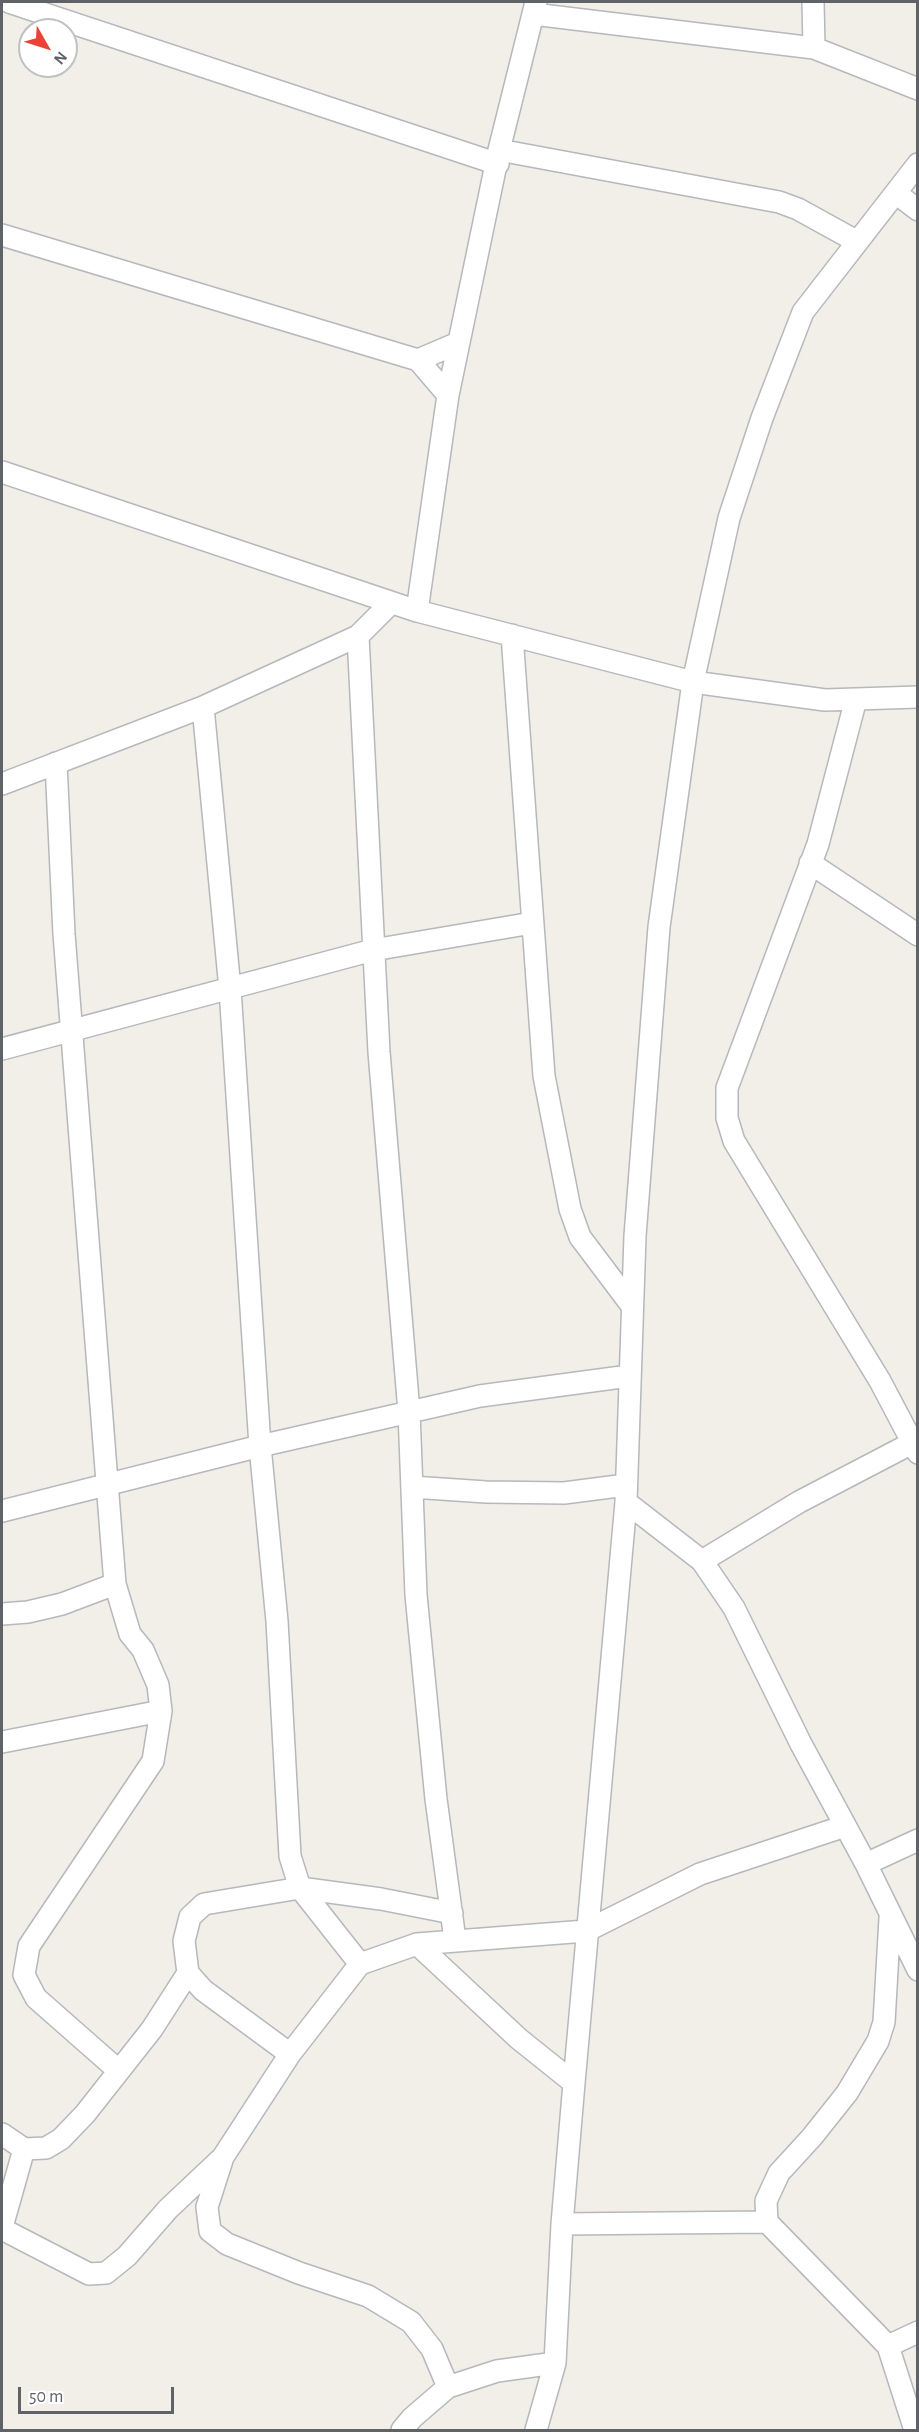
<!DOCTYPE html>
<html>
<head>
<meta charset="utf-8">
<style>
  body { margin:0 }
  #map { position:relative; width:919px; height:2432px; overflow:hidden; background:#f1efe8; font-family:"Alegreya Sans",sans-serif }
  canvas { display:block }
  .frame { position:absolute; inset:0; border:3px solid #5f6368; pointer-events:none }
  .north { position:absolute; left:18px; top:18px; width:60px; height:60px; box-sizing:border-box; background:#fff; border:2px solid #bfc1c3; border-radius:50%; rotate:129deg; font-size:16px; font-weight:700; line-height:24px; text-align:center; color:#5f6368 }
  .north::after { content:''; display:block; margin:auto; width:21px; height:27px; background:#ea4335; clip-path:polygon(50% 0,100% 100%,50% 72%,0 100%) }
  .scale { position:absolute; left:18px; top:2387px; width:156px; height:27px; box-sizing:border-box; border:3px solid #5f6368; border-top:0; padding-left:8px; font-size:18px; line-height:21px; white-space:nowrap; color:#5f6368; -webkit-text-stroke:4px #fff; paint-order:stroke }
</style>
</head>
<body>
<div id="map">
<canvas width="919" height="2432"></canvas>
<div class="frame"></div>
<div class="north">N</div>
<div class="scale">50 m</div>
</div>
<script>
const g = document.querySelector('canvas').getContext('2d');
g.lineJoin = 'round';
const poly = rows => new Path2D(rows.map(r => 'M' + r).join(''));
function trace(path, color, width, dash) { g.strokeStyle = color; g.lineWidth = width; g.lineCap = dash ? 'butt' : 'round'; g.setLineDash(dash || []); g.stroke(path); }
const minor = poly([
  [9,2,498,164],
  [813,2,814,48],
  [533,14,814,48,918,89],
  [499,150,779,202,798,209,856,241],
  [897,194,918,210],
  [2,235,418,360,448,395],
  [418,360,458,343],
  [2,472,417,611,693,682,825,700,918,697],
  [417,611,448,395,499,150,536,2],
  [512,635,544,1076,570,1209,580,1237,632,1306],
  [358,636,379,1052,409,1412,416,1595,436,1799,455,1940],
  [856,699,818,844,727,1088,727,1118,734,1141,880,1381,918,1453],
  [203,707,230,989,260,1446,277,1621,290,1856,300,1888,360,1964],
  [56,763,64,934,115,1584,130,1634,143,1650,158,1685,161,1711,153,1761,29,1946,24,1975,36,1998,119,2071],
  [2,784,203,707,358,636,391,603],
  [810,863,918,935],
  [2,1049,373,950,532,923],
  [412,1487,486,1492,564,1493,626,1485],
  [626,1502,702,1561,734,1608,801,1744,866,1864,918,1970],
  [2,1511,260,1446,480,1396,629,1376],
  [702,1561,799,1502,912,1443],
  [2,1614,28,1612,62,1604,115,1584],
  [2,1742,161,1711],
  [866,1864,918,1840],
  [890,1918,884,2022,878,2041,847,2093,812,2137,779,2173,766,2201,767,2222,888,2346,918,2332],
  [417,1944,519,2039,574,2083],
  [290,2054,203,1990,188,1973,184,1941,190,1917,204,1904,300,1888,381,1899,452,1913],
  [2,2134,24,2149,46,2148,61,2139,85,2114,152,2029,188,1973],
  [562,2224,767,2222],
  [2,2227,24,2149],
  [2,2229,89,2274,106,2273,127,2256,168,2209,220,2160],
  [888,2346,915,2430],
  [448,2387,432,2349,411,2322,368,2296,299,2273,227,2244,210,2231,207,2207,223,2157,290,2054,360,1964,417,1944,586,1931,700,1874,845,1826],
  [402,2430,412,2418,448,2387,497,2371,555,2363],
  [536,2430,555,2363,562,2224,574,2083,626,1502,635,1236,659,927,693,682,729,518,762,418,803,312,918,164]
]);
trace(minor, '#b5b8bc', 24);
trace(minor, '#fff', 21);
</script>
</body>
</html>
